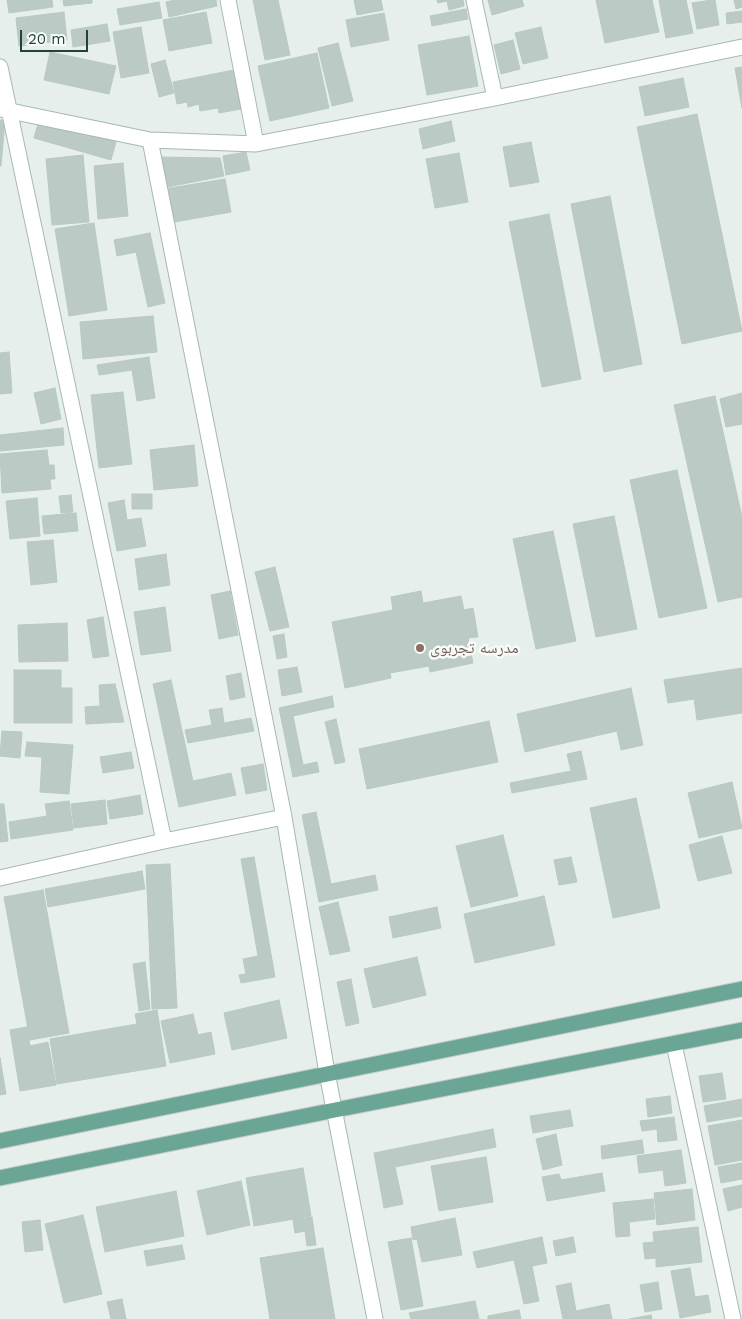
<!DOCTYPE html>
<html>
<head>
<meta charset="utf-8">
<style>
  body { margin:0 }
  #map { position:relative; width:742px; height:1319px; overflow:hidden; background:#e6efeb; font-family:"Work Sans",sans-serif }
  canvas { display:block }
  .scale { position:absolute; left:20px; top:30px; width:68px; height:22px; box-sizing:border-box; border:2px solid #24423a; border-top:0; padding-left:6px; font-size:15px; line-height:18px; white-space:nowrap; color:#24423a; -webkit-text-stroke:4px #f7fbf9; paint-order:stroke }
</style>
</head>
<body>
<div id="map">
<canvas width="742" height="1319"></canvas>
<div class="scale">20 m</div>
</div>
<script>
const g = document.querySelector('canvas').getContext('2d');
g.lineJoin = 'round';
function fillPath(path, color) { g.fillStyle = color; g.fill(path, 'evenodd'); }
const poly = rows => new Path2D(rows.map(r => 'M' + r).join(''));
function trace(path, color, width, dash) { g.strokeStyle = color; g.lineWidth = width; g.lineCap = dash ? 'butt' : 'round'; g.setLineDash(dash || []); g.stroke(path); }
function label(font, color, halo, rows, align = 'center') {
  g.font = font + ' "Work Sans","Noto Naskh Arabic",sans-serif'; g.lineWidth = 5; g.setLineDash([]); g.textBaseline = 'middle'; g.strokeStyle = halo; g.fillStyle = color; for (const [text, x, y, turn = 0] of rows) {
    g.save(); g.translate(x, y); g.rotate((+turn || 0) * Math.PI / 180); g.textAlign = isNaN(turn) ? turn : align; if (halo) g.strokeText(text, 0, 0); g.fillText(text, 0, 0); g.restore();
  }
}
const building = poly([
  [7,0,52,0,53,7,9,13,7,0],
  [63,0,92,0,92,3,64,6,63,0],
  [175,0,216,0,217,6,169,17,166,2,175,0],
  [253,0,278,0,290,55,265,60,253,0],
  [354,0,381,0,383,10,357,15,354,0],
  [437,0,463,0,464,6,449,10,447,1,438,3,437,0],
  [488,0,522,0,524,6,492,15,488,0],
  [596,0,652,0,659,32,605,43,596,0],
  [659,0,686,0,693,33,666,38,659,0],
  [711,0,715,0,719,25,697,29,692,3,711,0],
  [734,0,742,0,742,7,736,9,734,0],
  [159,2,162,18,120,25,117,9,159,2],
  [466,9,468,19,432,26,430,16,466,9],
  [742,11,742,22,727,24,726,13,742,11],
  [64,12,67,40,19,46,16,18,64,12],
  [206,12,212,43,169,51,163,20,206,12],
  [384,13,389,40,351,47,346,20,384,13],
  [107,24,110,41,73,47,71,30,107,24],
  [141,27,149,73,121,78,113,32,141,27],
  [541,27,548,58,523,64,515,33,541,27],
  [469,36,478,86,427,95,418,45,469,36],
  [513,40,520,69,501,74,494,45,513,40],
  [338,43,353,101,332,106,318,48,338,43],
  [50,52,116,66,109,94,44,80,50,52],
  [317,53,329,108,270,121,258,66,317,53],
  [165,60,174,93,159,97,151,64,165,60],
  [742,67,742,108,735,68,742,67],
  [234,70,241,109,219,113,218,108,200,111,199,104,188,107,187,102,177,104,173,82,234,70],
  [683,78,689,107,645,116,639,87,683,78],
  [697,114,742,331,682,344,637,127,697,114],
  [0,120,5,121,1,166,0,166,0,120],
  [39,120,116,142,111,160,34,138,39,120],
  [451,121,455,141,423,149,419,129,451,121],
  [531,142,539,182,510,187,503,147,531,142],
  [246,152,250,170,226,175,223,156,246,152],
  [459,153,468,202,435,208,426,159,459,153],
  [83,155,89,222,52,225,46,159,83,155],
  [161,157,220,158,224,176,167,187,161,157],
  [123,163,128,216,98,219,94,166,123,163],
  [225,179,231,212,169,223,164,189,225,179],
  [610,196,642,364,604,372,571,204,610,196],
  [549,214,581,379,542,387,509,222,549,214],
  [94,223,107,310,69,316,55,229,94,223],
  [150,233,165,303,148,307,136,252,117,256,114,240,150,233],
  [153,316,157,352,83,359,80,322,153,316],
  [9,352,12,393,0,394,0,353,9,352],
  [149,357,155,398,137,401,132,370,99,375,97,365,149,357],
  [55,388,61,419,41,424,34,393,55,388],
  [123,392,132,464,99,468,91,395,123,392],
  [742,393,742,424,726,427,720,399,742,393],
  [715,396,742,517,742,597,718,602,674,405,715,396],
  [63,428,64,445,0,451,0,435,63,428],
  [194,445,198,486,154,490,150,450,194,445],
  [47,450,49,465,54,465,55,479,50,479,51,489,2,493,0,454,47,450],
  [677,470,707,608,659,618,630,480,677,470],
  [132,494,152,494,152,509,132,509,132,494],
  [71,495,73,512,61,513,59,496,71,495],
  [37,498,40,536,10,539,6,501,37,498],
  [124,500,127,520,141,518,146,546,117,551,108,503,124,500],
  [76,513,78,531,44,534,42,516,76,513],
  [614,516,637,629,596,637,573,524,614,516],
  [553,531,576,641,536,649,513,539,553,531],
  [53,540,57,582,31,585,27,542,53,540],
  [166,554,170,585,139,590,135,559,166,554],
  [275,567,289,627,270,631,255,572,275,567],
  [230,591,238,635,219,639,211,595,230,591],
  [421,591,423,603,461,596,464,610,473,608,478,637,468,638,473,663,430,672,429,666,390,673,391,678,345,688,332,622,393,610,391,597,421,591],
  [165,607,171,651,141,655,134,612,165,607],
  [103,617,109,656,93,658,87,620,103,617],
  [67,623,68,661,19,662,18,625,67,623],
  [284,634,287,657,277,659,273,636,284,634],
  [297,667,302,692,282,696,278,670,297,667],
  [742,668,742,713,697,720,694,699,668,703,664,680,742,668],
  [14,670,61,670,61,688,72,688,72,723,14,723,14,670],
  [241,673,245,697,230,700,226,676,241,673],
  [171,680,193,781,231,773,236,795,179,807,153,684,171,680],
  [115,684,124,722,86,724,85,707,100,706,99,685,115,684],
  [631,688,643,745,621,750,617,731,525,752,517,714,631,688],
  [332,696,334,707,293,716,303,765,317,762,319,772,293,777,279,708,332,696],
  [222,708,224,723,251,718,254,731,188,743,185,730,212,725,209,710,222,708],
  [336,719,345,762,335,764,325,722,336,719],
  [489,721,498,762,367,789,359,749,489,721],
  [2,731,22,732,20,758,0,756,2,731],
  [27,742,73,745,69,794,40,792,42,757,25,756,27,742],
  [581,751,587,779,512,793,510,783,571,771,567,754,581,751],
  [131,752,134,768,103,773,100,757,131,752],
  [263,764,267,790,246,794,241,768,263,764],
  [732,782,742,828,699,838,688,793,732,782],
  [140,795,143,814,110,819,107,801,140,795],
  [636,798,660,908,613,918,590,808,636,798],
  [105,800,107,824,74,828,71,804,105,800],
  [69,801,73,830,11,839,9,822,47,816,45,804,69,801],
  [0,804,4,804,8,841,0,842,0,804],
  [316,812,331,884,375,875,378,890,319,902,302,815,316,812],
  [503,835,518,896,471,907,456,846,503,835],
  [722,836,732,873,698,881,689,845,722,836],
  [254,857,275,977,241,983,239,975,246,974,243,959,258,956,241,859,254,857],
  [571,857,577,882,559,885,554,860,571,857],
  [170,864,177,1008,152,1009,146,865,170,864],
  [142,871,145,889,48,907,45,889,142,871],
  [43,890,69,1033,30,1040,4,897,43,890],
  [544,896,555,945,475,963,464,914,544,896],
  [338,902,350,951,330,955,319,907,338,902],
  [437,907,441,928,393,938,389,917,437,907],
  [417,957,426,995,373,1008,364,969,417,957],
  [145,962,150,1009,139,1011,133,964,145,962],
  [351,979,359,1023,346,1026,337,982,351,979],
  [279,1000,287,1038,232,1050,224,1013,279,1000],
  [157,1010,166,1066,57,1084,50,1039,137,1024,135,1014,157,1010],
  [193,1014,198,1035,211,1032,215,1054,170,1063,161,1021,193,1014],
  [27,1027,30,1046,48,1042,56,1085,20,1091,10,1030,27,1027],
  [0,1058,6,1094,0,1095,0,1058],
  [722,1073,726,1099,703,1102,699,1076,722,1073],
  [670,1096,672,1113,648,1117,646,1099,670,1096],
  [742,1099,742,1116,707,1122,704,1106,742,1099],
  [570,1110,573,1126,533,1133,530,1116,570,1110],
  [674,1117,677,1140,658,1142,657,1129,642,1131,640,1121,674,1117],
  [742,1120,742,1160,715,1165,708,1126,742,1120],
  [493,1129,496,1147,395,1167,403,1204,384,1208,374,1153,493,1129],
  [556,1134,562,1165,543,1170,536,1139,556,1134],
  [642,1140,644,1153,602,1159,601,1146,642,1140],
  [681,1150,686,1183,665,1186,663,1170,639,1173,637,1156,681,1150],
  [486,1157,493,1202,439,1211,431,1166,486,1157],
  [742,1163,742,1179,721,1183,718,1167,742,1163],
  [303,1168,311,1216,254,1226,246,1178,303,1168],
  [602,1173,605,1191,547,1201,542,1177,559,1174,561,1180,602,1173],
  [241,1181,250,1225,207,1235,197,1191,241,1181],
  [742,1185,742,1207,728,1211,723,1189,742,1185],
  [692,1189,695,1220,657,1225,654,1193,692,1189],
  [176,1191,184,1236,105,1252,96,1207,176,1191],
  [653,1199,655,1219,629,1222,630,1236,616,1237,613,1203,653,1199],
  [83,1215,102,1294,64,1303,45,1224,83,1215],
  [312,1217,316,1245,307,1246,305,1231,295,1233,293,1220,312,1217],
  [455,1218,462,1255,422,1262,417,1239,413,1240,411,1227,455,1218],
  [40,1220,43,1250,25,1252,22,1222,40,1220],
  [698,1227,702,1262,656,1267,656,1258,645,1259,643,1243,654,1242,653,1232,698,1227],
  [542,1237,547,1263,532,1266,539,1301,524,1304,514,1260,477,1268,473,1252,542,1237],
  [573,1237,576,1252,556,1256,553,1241,573,1237],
  [411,1238,423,1306,401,1310,388,1242,411,1238],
  [182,1245,185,1259,147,1266,144,1251,182,1245],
  [323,1248,335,1319,270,1319,260,1258,323,1248],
  [690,1268,695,1297,708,1295,711,1312,680,1318,671,1271,690,1268],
  [658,1282,662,1309,645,1312,640,1285,658,1282],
  [571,1283,576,1311,609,1304,612,1319,563,1319,556,1286,571,1283],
  [122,1299,126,1319,111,1319,107,1302,122,1299],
  [475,1301,479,1319,411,1319,409,1313,475,1301],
  [519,1310,521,1319,488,1319,488,1316,519,1310],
  [651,1315,652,1319,629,1319,651,1315]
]);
fillPath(building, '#bbcac4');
trace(building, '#b8c9c2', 1);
const minor = poly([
  [228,0,256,144],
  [474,0,495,98],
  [0,67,164,841],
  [1,109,150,140,256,144,495,98,742,47],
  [150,140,284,817,327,1073,375,1319],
  [0,878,164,841,284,817],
  [674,1044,733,1319]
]);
const major = poly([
  [0,1141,742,989],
  [0,1178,335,1110,742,1030]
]);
trace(minor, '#a8b8b2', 17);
trace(major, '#c2cac8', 17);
trace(minor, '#fff', 15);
trace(major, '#6aa596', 15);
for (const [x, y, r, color] of [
  [420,648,5,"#8d6e63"]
]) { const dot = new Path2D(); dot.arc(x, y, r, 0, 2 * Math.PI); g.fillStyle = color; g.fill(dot); trace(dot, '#f7fbf9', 2); }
label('16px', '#785e54', '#f7fbf9', [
  ["مدرسه تجربوى",430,648]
], 'left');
</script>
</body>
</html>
